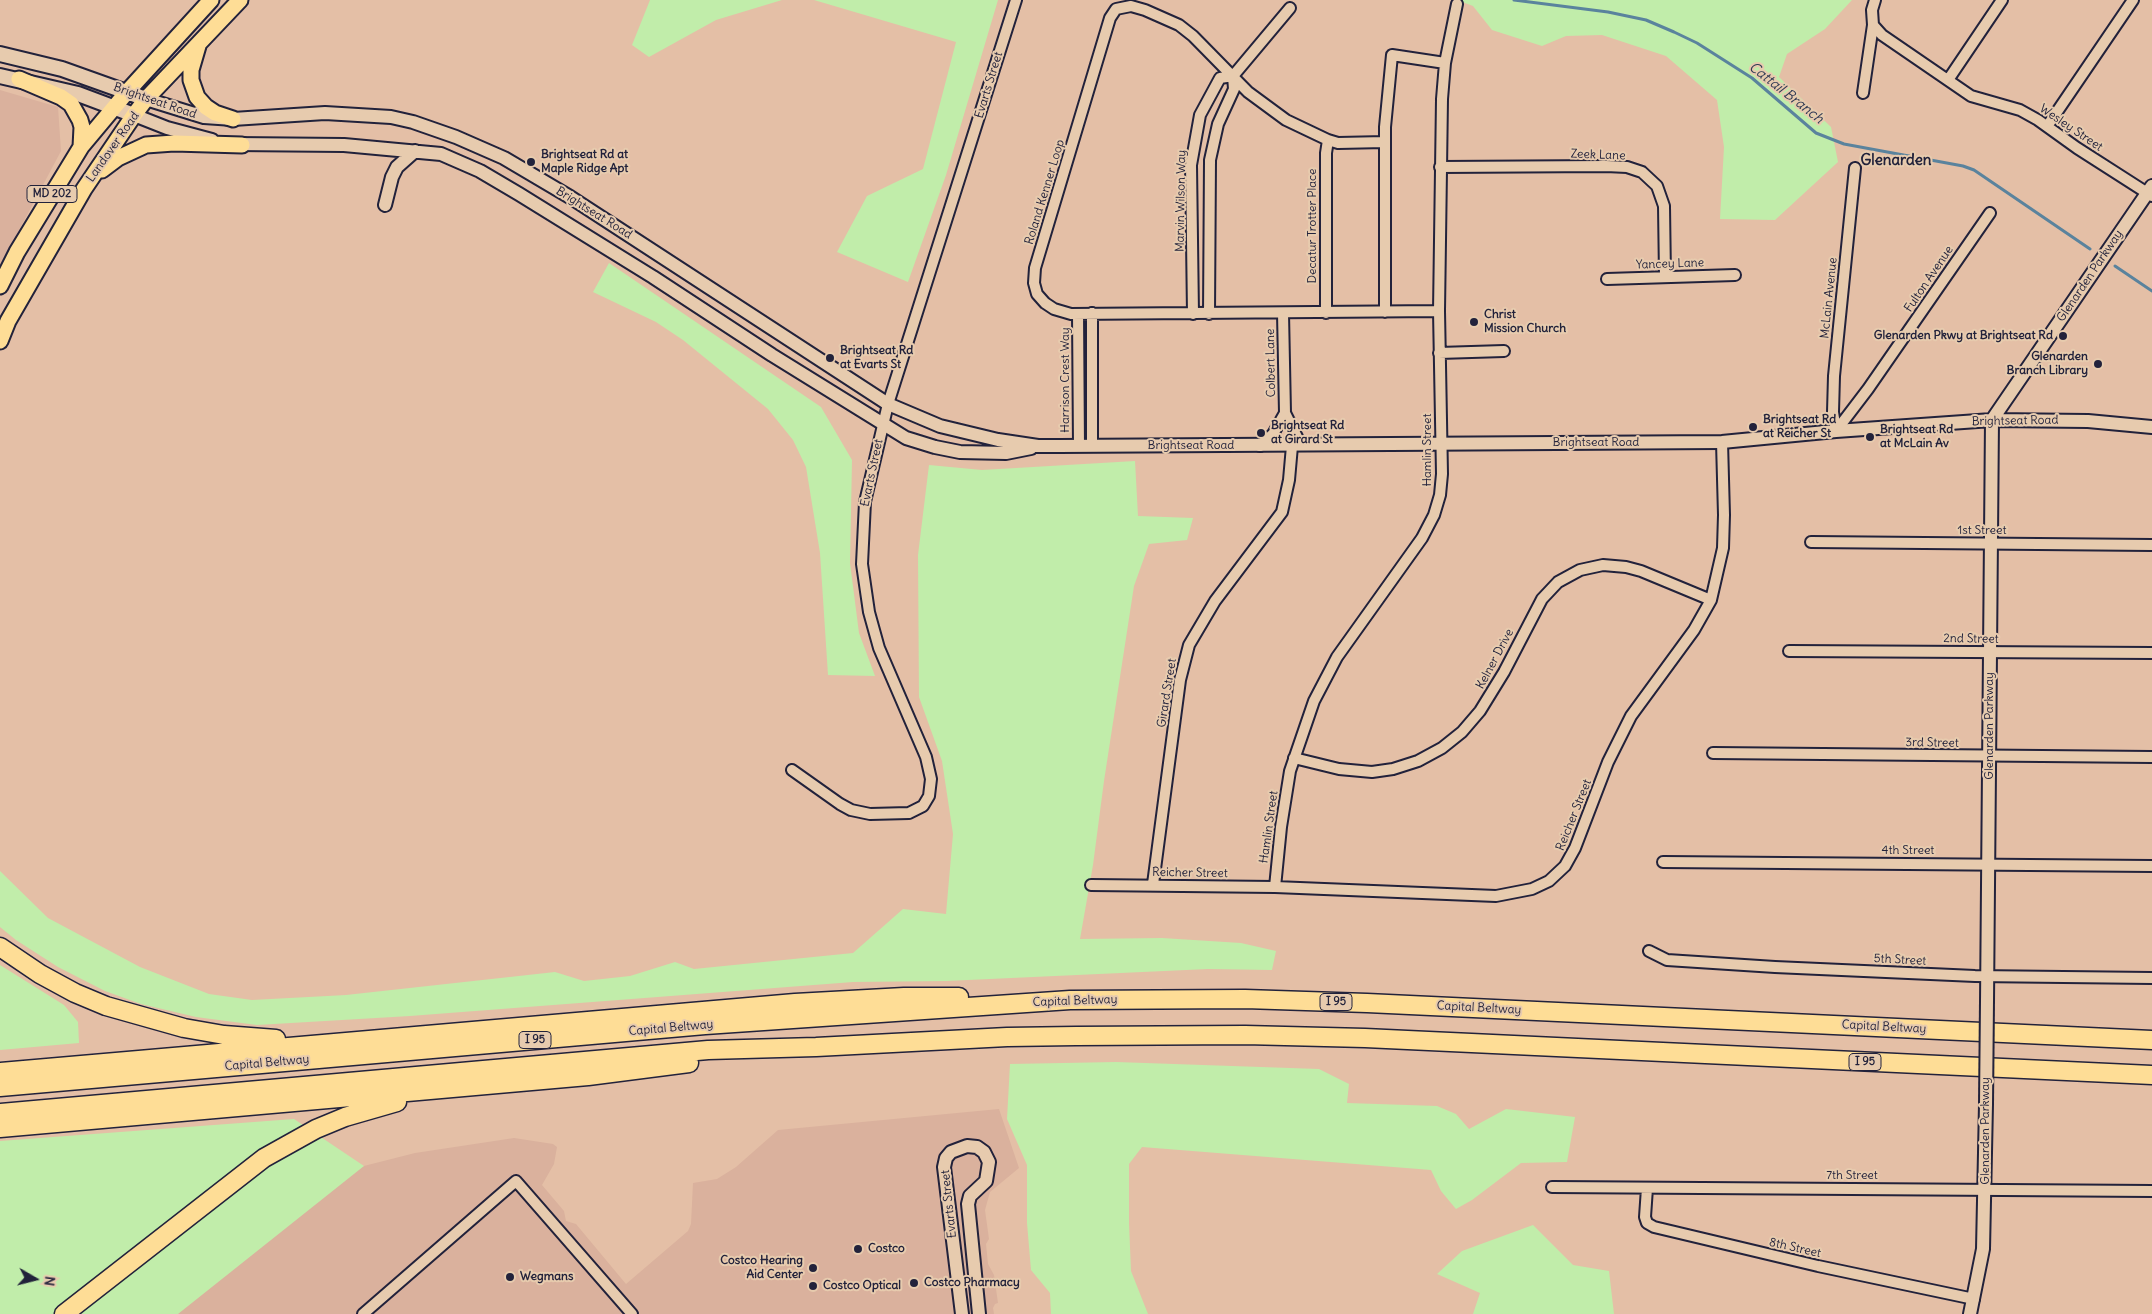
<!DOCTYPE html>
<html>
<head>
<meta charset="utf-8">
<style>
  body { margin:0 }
  #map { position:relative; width:2152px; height:1314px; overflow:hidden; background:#e4bfa6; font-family:Delius,sans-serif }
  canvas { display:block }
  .north { position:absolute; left:10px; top:1254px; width:50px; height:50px; -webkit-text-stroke:4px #e7cbae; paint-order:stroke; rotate:98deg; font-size:14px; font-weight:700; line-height:20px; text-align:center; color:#22223b }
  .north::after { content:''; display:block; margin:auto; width:18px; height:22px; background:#22223b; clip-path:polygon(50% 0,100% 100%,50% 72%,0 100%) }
</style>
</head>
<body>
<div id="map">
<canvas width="2152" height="1314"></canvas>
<div class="north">N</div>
</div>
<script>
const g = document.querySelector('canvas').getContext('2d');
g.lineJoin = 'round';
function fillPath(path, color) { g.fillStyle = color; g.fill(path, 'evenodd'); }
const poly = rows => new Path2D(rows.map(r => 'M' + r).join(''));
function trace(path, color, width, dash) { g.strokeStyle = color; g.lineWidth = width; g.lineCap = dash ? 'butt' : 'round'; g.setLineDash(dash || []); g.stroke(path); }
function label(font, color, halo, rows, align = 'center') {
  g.font = font + ' Delius,sans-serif'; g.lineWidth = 4; g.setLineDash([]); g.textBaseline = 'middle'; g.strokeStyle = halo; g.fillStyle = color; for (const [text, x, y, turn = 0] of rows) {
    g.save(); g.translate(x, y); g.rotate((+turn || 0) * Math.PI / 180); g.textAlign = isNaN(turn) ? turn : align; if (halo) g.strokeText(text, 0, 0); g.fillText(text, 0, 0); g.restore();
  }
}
fillPath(poly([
  [0,90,58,107,61,151,0,266],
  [999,1109,1019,1168,990,1192,985,1210,989,1239,986,1244,988,1264,994,1275,998,1303,995,1304,993,1308,994,1314,163,1314,352,1169,415,1153,514,1138,553,1144,557,1147,554,1164,542,1185,564,1211,566,1221,576,1224,626,1284,688,1231,691,1224,693,1183,717,1179,736,1167,778,1130]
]), '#dab19d');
fillPath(poly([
  [650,0,782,0,716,20,649,57,632,45],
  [814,0,998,0,946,175,908,282,837,252,867,196,923,169,956,42],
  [1457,0,1852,0,1825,29,1787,54,1779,77,1831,127,1838,162,1775,220,1720,219,1724,147,1717,100,1666,56,1602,35,1566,36,1542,46,1492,30,1473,6],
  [609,263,821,407,852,460,850,563,859,633,875,676,828,675,820,553,806,467,793,440,768,409,683,340,656,322,593,292],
  [1135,461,1138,516,1193,518,1187,540,1149,544,1134,586,1104,781,1093,865,1080,939,1162,938,1241,943,1276,951,1272,970,1208,969,946,981,853,982,410,1016,257,1025,196,1017,141,1004,105,991,58,967,16,940,0,927,0,871,48,918,140,967,209,994,252,1000,346,995,555,972,584,981,630,976,675,962,694,969,853,953,903,909,946,914,953,834,942,761,919,697,918,555,929,465,982,470],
  [0,965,64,1005,78,1022,79,1043,0,1050],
  [1116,1062,1319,1069,1349,1084,1347,1103,1437,1106,1456,1114,1469,1129,1506,1109,1575,1117,1567,1162,1521,1163,1472,1200,1456,1209,1441,1191,1431,1170,1142,1147,1129,1164,1129,1223,1131,1271,1148,1314,1051,1314,1050,1293,1031,1270,1027,1223,1027,1165,1007,1119,1010,1064],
  [294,1119,364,1166,178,1314,0,1314,0,1141],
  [1533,1225,1573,1265,1609,1271,1614,1314,1473,1314,1480,1293,1437,1274,1462,1251]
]), '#c1edaa');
trace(poly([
  [1514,0,1608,12,1646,20,1674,32,1697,43,1752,78,1816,133,1844,144,1963,166,1974,170,2090,249],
  [2115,266,2152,291]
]), '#5a839d', 3);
const minor = poly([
  [1873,25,1882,35,1971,96,2020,110,2038,120,2077,148,2152,196],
  [1948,80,2002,0],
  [1863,93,1873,25,1872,10,1875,0],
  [2048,125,2133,0],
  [1385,142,1338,143,1328,140,1286,120,1248,92,1193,36,1179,25,1145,10,1131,6,1116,9,1110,18,1035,268,1034,283,1037,294,1045,303,1054,309,1071,314,1439,311],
  [1440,167,1606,166,1627,167,1642,172,1657,186,1664,206,1665,277],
  [1607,279,1735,275],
  [1385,312,1385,127,1392,55,1445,63],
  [1092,313,1092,446],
  [1326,313,1326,153,1328,140],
  [1078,314,1079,446],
  [1193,314,1191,165,1200,115,1220,78,1233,76,1290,8],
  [1209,314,1210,160,1218,124,1234,89,1233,76],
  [1439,353,1504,351],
  [1285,413,1301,445],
  [1836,431,1868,389,1990,213],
  [1836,431,1833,412,1834,376,1855,168],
  [1260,446,1273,434,1285,413,1283,313],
  [1811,542,2152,545],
  [1789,651,2152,653],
  [1713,753,2152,757],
  [1294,758,1339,769,1372,772,1393,769,1418,761,1442,748,1462,732,1480,711,1504,672,1542,599,1558,582,1580,570,1603,565,1626,567,1641,571,1711,600],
  [792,770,840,804,851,810,870,814,909,813,923,806,929,796,931,779,926,757,879,648,869,612,862,564,865,502,888,404,1016,0],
  [1663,862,2152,866],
  [1153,884,1180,680,1189,645,1215,601,1282,512,1289,480,1292,446],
  [1091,885,1275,887,1496,896,1532,889,1549,881,1565,866,1575,848,1608,762,1631,716,1694,630,1711,600,1723,548,1724,515,1722,442],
  [1275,887,1281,827,1290,771,1314,701,1337,657,1422,538,1434,515,1440,495,1442,474,1439,311,1442,99,1445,63,1457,4],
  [1649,951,1667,960,1775,967,1975,976,2152,978],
  [1552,1187,2152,1191],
  [1647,1188,1645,1217,1647,1223,1654,1227,1818,1266,1974,1299],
  [363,1314,516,1181,632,1314]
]);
const tertiary = poly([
  [146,99,204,117,233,119,325,113,391,117,413,122,456,137,504,158,570,197,888,404,940,426,998,440,1038,446,1059,446,1722,442,1836,431,1992,420,2088,421,2152,427],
  [134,115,167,128,212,140],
  [234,144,344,145,441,154,480,171,519,194,653,277,772,355,906,438,935,447,960,452,1006,453,1031,448],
  [385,205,392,177,397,167,415,151],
  [1987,1001,1992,420,2152,186],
  [962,1314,944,1167,946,1158,951,1152,967,1146,977,1147,984,1152,989,1162,986,1181,970,1196,968,1204,979,1314],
  [1970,1314,1983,1249,1986,1104]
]);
const secondary = poly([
  [0,54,62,69,146,99],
  [0,76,78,94,134,115]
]);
const primary = poly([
  [198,46,191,70,191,80,197,97,206,107,215,113,233,119],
  [19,79,61,97,71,104,80,120,82,127,81,147],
  [102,170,118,158,146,145,174,143,242,145],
  [0,286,17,252,81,147,127,92,211,0],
  [0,341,8,321,84,189,134,115,146,99,240,0]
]);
const motorway = poly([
  [0,947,40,974,75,993,106,1006,184,1028,224,1035,276,1039],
  [0,1072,795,1003,904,997,959,997],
  [0,1087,705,1025,1070,1000,1245,999,1367,1003,2152,1040],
  [0,1113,708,1050,816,1047,1007,1037,1076,1036,1245,1035,1365,1038,2152,1075],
  [0,1128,588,1076,689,1063],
  [64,1314,264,1158,316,1129,345,1117,397,1102]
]);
trace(minor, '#22223b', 14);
trace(tertiary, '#22223b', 16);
trace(secondary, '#22223b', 18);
trace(primary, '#22223b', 19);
trace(motorway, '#22223b', 21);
trace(minor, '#e7cbae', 10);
trace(tertiary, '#e7cbae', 12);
trace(secondary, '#e7cbae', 14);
trace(primary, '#fedd96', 15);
trace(motorway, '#fedd96', 18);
const tertiaryBridge = poly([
  [1986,1104,1987,1001]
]);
trace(tertiaryBridge, '#22223b', 16, []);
trace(tertiaryBridge, '#e7cbae', 12);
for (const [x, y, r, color] of [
  [531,162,5,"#22223b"],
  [1474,322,5,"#22223b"],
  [2063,336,5,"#22223b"],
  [830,358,5,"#22223b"],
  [2098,364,5,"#22223b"],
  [1753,427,5,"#22223b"],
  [1261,433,5,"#22223b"],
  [1870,437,5,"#22223b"],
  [858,1249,5,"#22223b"],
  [813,1268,5,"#22223b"],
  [510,1277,5,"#22223b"],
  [914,1283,5,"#22223b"],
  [813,1286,5,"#22223b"]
]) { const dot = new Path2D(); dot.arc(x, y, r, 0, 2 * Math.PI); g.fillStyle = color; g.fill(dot); trace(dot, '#e7cbae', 2); }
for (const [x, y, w] of [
  [52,194,50],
  [1336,1002,32],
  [535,1040,32],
  [1865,1062,32]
]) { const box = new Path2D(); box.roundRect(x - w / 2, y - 8.5, w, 17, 4); g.fillStyle = '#e7cbae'; g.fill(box); trace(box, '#22223b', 1); }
label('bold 11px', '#22223b', null, [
  ["MD 202",52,194],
  ["I 95",1336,1002],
  ["I 95",535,1040],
  ["I 95",1865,1062]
]);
label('12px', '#22223b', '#e7cbae', [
  ["Evarts Street",989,85,-73],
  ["Brightseat Road",155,101,19],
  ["Wesley Street",2071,128,34],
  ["Landover Road",113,147,-55],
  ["Zeek Lane",1598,155,2],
  ["Roland Kenner Loop",1045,192,-73],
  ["Marvin Wilson Way",1181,201,-89],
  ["Brightseat Road",594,213,32],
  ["Decatur Trotter Place",1313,226,-90],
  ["Yancey Lane",1670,264,-2],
  ["Glenarden Parkway",2090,276,-56],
  ["Fulton Avenue",1929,279,-56],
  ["McLain Avenue",1829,298,-84],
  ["Colbert Lane",1271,363,-91],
  ["Harrison Crest Way",1066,380,-90],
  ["Brightseat Road",2015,421,-1],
  ["Brightseat Road",1596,443],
  ["Brightseat Road",1191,446],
  ["Hamlin Street",1428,450,-90],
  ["Evarts Street",872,473,-78],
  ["1st Street",1982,531],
  ["2nd Street",1971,639,1],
  ["Kelner Drive",1495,659,-62],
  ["Girard Street",1167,693,-81],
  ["Glenarden Parkway",1990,726,-90],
  ["3rd Street",1932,743,1],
  ["Reicher Street",1574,815,-68],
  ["Hamlin Street",1269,827,-82],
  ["4th Street",1908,851],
  ["Reicher Street",1190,873,1],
  ["5th Street",1900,960,3],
  ["Capital Beltway",1075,1001,-2],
  ["Capital Beltway",1479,1008,3],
  ["Capital Beltway",1884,1027,3],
  ["Capital Beltway",671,1028,-5],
  ["Capital Beltway",267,1063,-5],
  ["Glenarden Parkway",1986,1131,-90],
  ["7th Street",1852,1176],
  ["Evarts Street",949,1204,-96],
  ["8th Street",1795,1248,13]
]);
label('bold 12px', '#22223b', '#e7cbae', [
  ["Brightseat Rd at",541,155],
  ["Maple Ridge Apt",541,169],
  ["Christ",1484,315],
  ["Mission Church",1484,329],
  ["Glenarden Pkwy at Brightseat Rd",2053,336,"right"],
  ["Brightseat Rd",840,351],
  ["at Evarts St",840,365],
  ["Glenarden",2088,357,"right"],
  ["Branch Library",2088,371,"right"],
  ["Brightseat Rd",1763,420],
  ["at Reicher St",1763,434],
  ["Brightseat Rd",1271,426],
  ["at Girard St",1271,440],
  ["Brightseat Rd",1880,430],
  ["at McLain Av",1880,444],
  ["Costco",868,1249],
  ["Costco Hearing",803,1261,"right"],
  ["Aid Center",803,1275,"right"],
  ["Wegmans",520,1277],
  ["Costco Pharmacy",924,1283],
  ["Costco Optical",823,1286]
], 'left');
label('italic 14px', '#303a54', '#e7cbae', [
  ["Cattail Branch",1786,93,38]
]);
label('bold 15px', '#22223b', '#e7cbae', [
  ["Glenarden",1896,161]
]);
</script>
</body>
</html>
